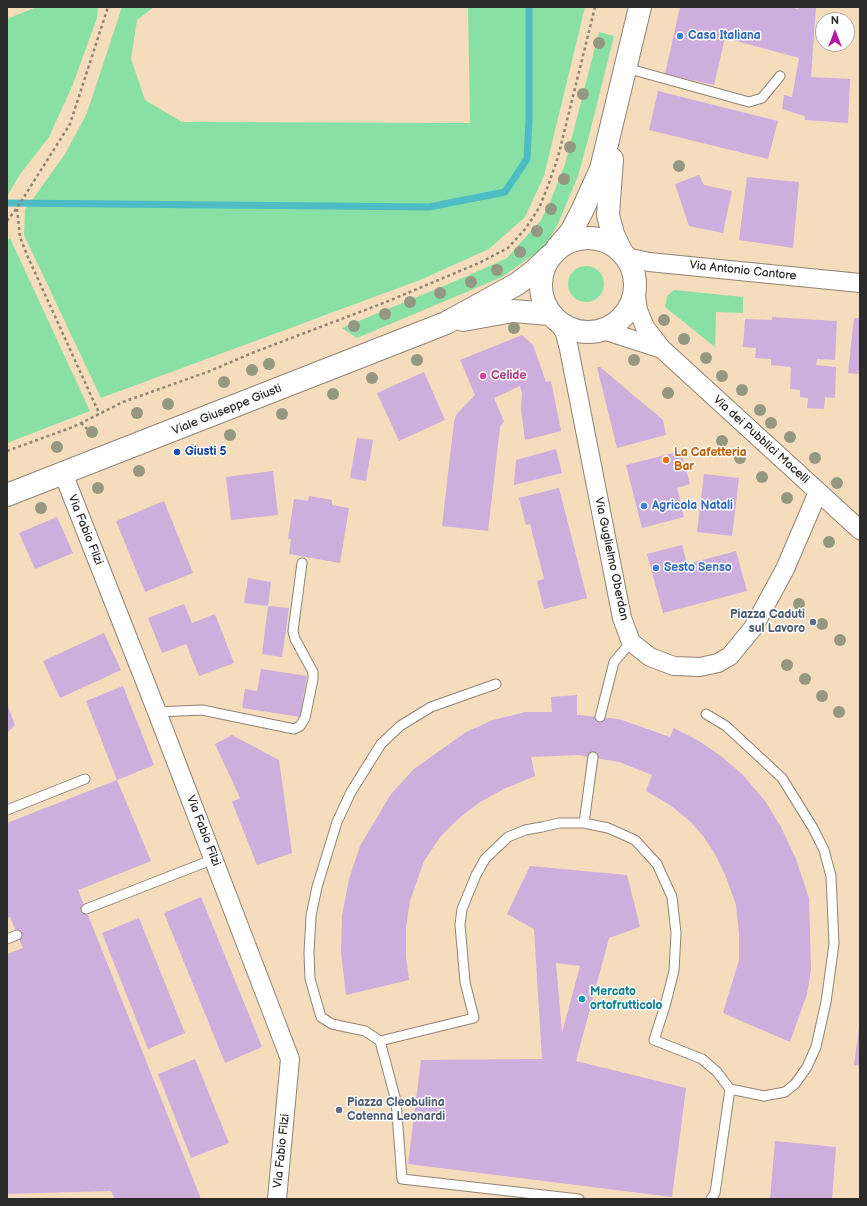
<!DOCTYPE html>
<html>
<head>
<meta charset="utf-8">
<style>
  body { margin:0 }
  #map { position:relative; width:867px; height:1206px; overflow:hidden; background:#f4dcbd; font-family:"Balsamiq Sans",sans-serif }
  canvas { display:block }
  .frame { position:absolute; inset:0; border:8px solid #2b2b2b; pointer-events:none }
  .north { position:absolute; left:815px; top:12px; width:40px; height:40px; box-sizing:border-box; background:#fff; border:1px solid #aaa; border-radius:50%; rotate:0deg; font-size:11px; font-weight:700; line-height:16px; text-align:center; color:#2b2b2b }
  .north::after { content:''; display:block; margin:auto; width:14px; height:18px; background:#b5179e; clip-path:polygon(50% 0,100% 100%,50% 72%,0 100%) }
</style>
</head>
<body>
<div id="map">
<canvas width="867" height="1206"></canvas>
<div class="frame"></div>
<div class="north">N</div>
</div>
<script>
const g = document.querySelector('canvas').getContext('2d');
g.lineJoin = 'round';
function fillPath(path, color) { g.fillStyle = color; g.fill(path, 'evenodd'); }
const poly = rows => new Path2D(rows.map(r => 'M' + r).join(''));
function trace(path, color, width, dash) { g.strokeStyle = color; g.lineWidth = width; g.lineCap = dash ? 'butt' : 'round'; g.setLineDash(dash || []); g.stroke(path); }
function label(font, color, halo, rows, align = 'center') {
  g.font = font + ' "Balsamiq Sans",sans-serif'; g.lineWidth = 3; g.setLineDash([]); g.textBaseline = 'middle'; g.strokeStyle = halo; g.fillStyle = color; for (const [text, x, y, turn = 0] of rows) {
    g.save(); g.translate(x, y); g.rotate((+turn || 0) * Math.PI / 180); g.textAlign = isNaN(turn) ? turn : align; if (halo) g.strokeText(text, 0, 0); g.fillText(text, 0, 0); g.restore();
  }
}
fillPath(poly([
  [37,7,98,7,97,18,73,84,49,137,21,173,7,196,7,19],
  [122,7,154,7,137,20,131,59,145,100,182,122,470,123,468,7,585,7,544,176,525,217,489,249,420,280,101,398,24,235,25,210,65,154,87,113],
  [599,32,614,36,589,136,578,176,557,226,543,248,502,277,357,338,342,328,465,277,507,258,522,241,541,220,551,200,565,164],
  [10,238,90,411,7,443,7,241],
  '568 284a18 18 0 1 1 36 0a18 18 0 1 1-36 0Z',
  [674,290,743,297,743,313,716,312,715,347,665,307,667,296]
]), '#89e0a4');
trace(poly([
  [7,203,429,207,505,192,527,159,529,120,529,7]
]), '#4ebcc4', 7);
fillPath(poly([
  [680,7,789,7,798,9,798,7,816,7,811,77,850,79,848,123,805,120,805,116,782,109,784,95,792,97,799,58,725,38,714,85,665,74],
  [658,91,778,121,768,159,649,130],
  [699,175,704,185,732,191,723,233,689,226,675,184],
  [747,177,799,182,793,248,739,240],
  [772,317,837,321,835,360,817,359,816,365,836,367,835,398,825,397,824,409,807,408,808,398,800,397,800,390,790,389,791,367,771,365,771,359,755,358,756,348,743,347,745,319,772,320],
  [854,318,860,318,860,374,848,373],
  [522,335,533,345,546,382,551,381,561,431,525,440,521,410,522,393,520,386,494,398,504,421,500,427,488,531,442,526,454,422,456,415,475,395,460,360],
  [597,367,600,367,663,420,666,435,617,448],
  [424,372,445,420,399,441,377,393],
  [357,438,373,440,366,481,350,478],
  [556,449,562,473,514,485,516,460],
  [681,451,690,484,677,488,684,517,642,528,626,465],
  [273,471,278,515,231,520,226,477],
  [704,474,739,478,732,536,697,532],
  [559,488,587,598,544,609,537,581,544,579,530,524,526,525,519,498],
  [309,496,332,500,332,505,349,508,340,563,289,554,291,539,288,539,294,499,308,501],
  [164,501,193,573,145,592,116,521],
  [57,517,73,553,35,569,19,533],
  [682,545,687,564,736,551,747,591,663,613,647,554],
  [248,578,271,582,268,606,244,603],
  [184,604,192,623,215,614,234,663,199,676,186,644,162,653,148,618],
  [268,606,289,608,282,657,262,654],
  [104,633,121,670,60,698,43,661],
  [261,669,307,676,300,717,242,708,245,689,257,691],
  [123,686,154,765,117,780,151,861,78,890,201,1199,115,1199,111,1191,7,1194,7,954,23,948,10,917,7,918,7,823,117,780,86,701],
  [577,695,577,715,619,719,670,737,674,728,699,741,721,756,743,775,765,801,781,827,796,859,809,898,811,970,807,994,790,1042,723,1013,739,960,739,933,736,905,726,877,715,854,703,836,690,821,670,805,646,791,652,775,619,762,578,755,531,757,535,776,506,788,480,802,459,818,441,836,424,861,410,901,406,927,406,956,409,980,346,995,341,953,342,916,349,879,360,846,391,794,414,769,466,732,493,720,525,712,552,712,551,697],
  [7,704,15,725,7,733],
  [232,735,279,760,292,853,257,865,232,802,240,798,215,744],
  [530,866,627,875,640,927,609,938,576,1061,686,1088,672,1197,408,1164,421,1060,542,1059,534,929,507,914],
  [556,963,580,966,562,1033],
  [201,897,262,1047,225,1063,164,913],
  [139,918,185,1033,148,1049,102,933],
  [859,1028,860,1028,860,1066,854,1065],
  [195,1059,229,1143,191,1158,158,1074],
  [775,1141,836,1147,832,1199,770,1199]
]), '#ceaedc');
const service = poly([
  [626,68,749,102,762,98,780,76],
  [496,684,431,707,400,726,381,744,351,792,337,822,317,887,311,916,309,953,310,979,321,1017,332,1024,365,1031,380,1041,474,1018,465,982,460,925,462,909,476,875,485,859,508,837,525,830,542,827,559,823,584,823],
  [157,712,202,710,294,729,300,726,305,718,313,679,313,672,295,639,293,631,302,563],
  [600,717,614,662,631,642],
  [593,757,584,823,608,828,635,840,657,864,672,897,676,933,674,971,665,1006,654,1040,702,1059,717,1072,730,1089,764,1096,785,1092,795,1084,807,1067,816,1047,826,1002,834,944,831,876,824,850,813,828,782,778,726,726,706,714],
  [7,810,85,779],
  [86,909,214,859],
  [7,939,17,935],
  [380,1041,396,1101,402,1179,579,1199],
  [711,1199,715,1193,730,1089]
]);
const minor = poly([
  [626,257,649,262,860,283],
  [635,289,638,310,645,327,662,349,860,530],
  [559,323,565,333,569,349,622,618,631,642,650,657,674,666,700,667,718,663,730,656,753,628,785,569,818,492],
  [603,330,662,349],
  [63,473,157,712,290,1059,277,1199]
]);
const primary = poly([
  [612,159,608,215,613,234,621,251],
  '541 285a47 47 0 1 1 94 0a47 47 0 1 1-94 0Z',
  [557,248,571,232,582,211,601,169,640,7],
  [463,320,513,311,550,314],
  [7,495,446,323,517,284,534,271,551,255]
]);
trace(service, '#908474', 11);
trace(minor, '#908474', 20);
trace(primary, '#908474', 24);
trace(poly([
  [17,209,20,237,27,255,99,413],
  [7,221,17,208,70,124,108,7],
  [81,423,87,429],
  [7,451,73,427,123,402,210,371,252,353,386,302,479,263,508,248,526,228,539,208,548,186,558,157,595,7]
]), '#908474', 2.5, [3, 3]);
trace(service, '#fff', 9);
trace(minor, '#fff', 18);
trace(primary, '#fff', 22);
g.fillStyle = '#959880';
for (const [x, y] of [
  [599,43],
  [583,94],
  [570,147],
  [679,166],
  [564,179],
  [551,209],
  [537,231],
  [520,252],
  [497,270],
  [471,282],
  [440,293],
  [410,302],
  [385,314],
  [664,320],
  [354,326],
  [514,328],
  [684,339],
  [706,358],
  [417,360],
  [634,360],
  [269,364],
  [252,370],
  [722,376],
  [372,378],
  [224,382],
  [742,390],
  [668,393],
  [333,394],
  [168,404],
  [760,410],
  [137,413],
  [282,414],
  [771,423],
  [92,432],
  [230,435],
  [790,437],
  [722,441],
  [57,447],
  [194,450],
  [740,458],
  [815,458],
  [139,471],
  [762,477],
  [837,483],
  [98,488],
  [787,498],
  [41,508],
  [829,542],
  [799,604],
  [822,624],
  [840,640],
  [787,665],
  [805,679],
  [822,696],
  [839,712]
]) { g.beginPath(); g.arc(x, y, 6, 0, 2 * Math.PI); g.fill(); }
for (const [x, y, r, color] of [
  [680,36,4,"#3f7fe0"],
  [483,376,4,"#d1479c"],
  [177,452,4,"#1a4fb4"],
  [666,460,4,"#e8710a"],
  [644,506,4,"#3f7fe0"],
  [656,568,4,"#3f7fe0"],
  [813,622,4,"#5c6f8a"],
  [582,999,4,"#0f9aa8"],
  [339,1110,4,"#5c6f8a"]
]) { const dot = new Path2D(); dot.arc(x, y, r, 0, 2 * Math.PI); g.fillStyle = color; g.fill(dot); trace(dot, '#fff', 1.5); }
label('bold 12px', '#366cbe', '#fff', [
  ["Casa Italiana",688,36],
  ["Agricola Natali",652,506],
  ["Sesto Senso",664,568]
], 'left');
label('12px', '#2b2b2b', '#fff', [
  ["Via Antonio Cantore",743,271,6],
  ["Viale Giuseppe Giusti",227,410,-22],
  ["Via dei Pubblici Macelli",761,440,42],
  ["Via Fabio Filzi",85,530,68],
  ["Via Guglielmo Oberdan",611,559,78],
  ["Via Fabio Filzi",203,831,69],
  ["Via Fabio Filzi",282,1151,-84]
]);
label('bold 12px', '#b23c85', '#fff', [
  ["Celide",491,376]
], 'left');
label('bold 12px', '#164399', '#fff', [
  ["Giusti 5",185,452]
], 'left');
label('bold 12px', '#c56008', '#fff', [
  ["La Cafetteria",674,453],
  ["Bar",674,467]
], 'left');
label('bold 12px', '#4e5e75', '#fff', [
  ["Piazza Caduti",805,615],
  ["sul Lavoro",805,629],
  ["Piazza Cleobulina",347,1103,"left"],
  ["Cotenna Leonardi",347,1117,"left"]
], 'right');
label('bold 12px', '#0d838f', '#fff', [
  ["Mercato",590,992],
  ["ortofrutticolo",590,1006]
], 'left');
</script>
</body>
</html>
